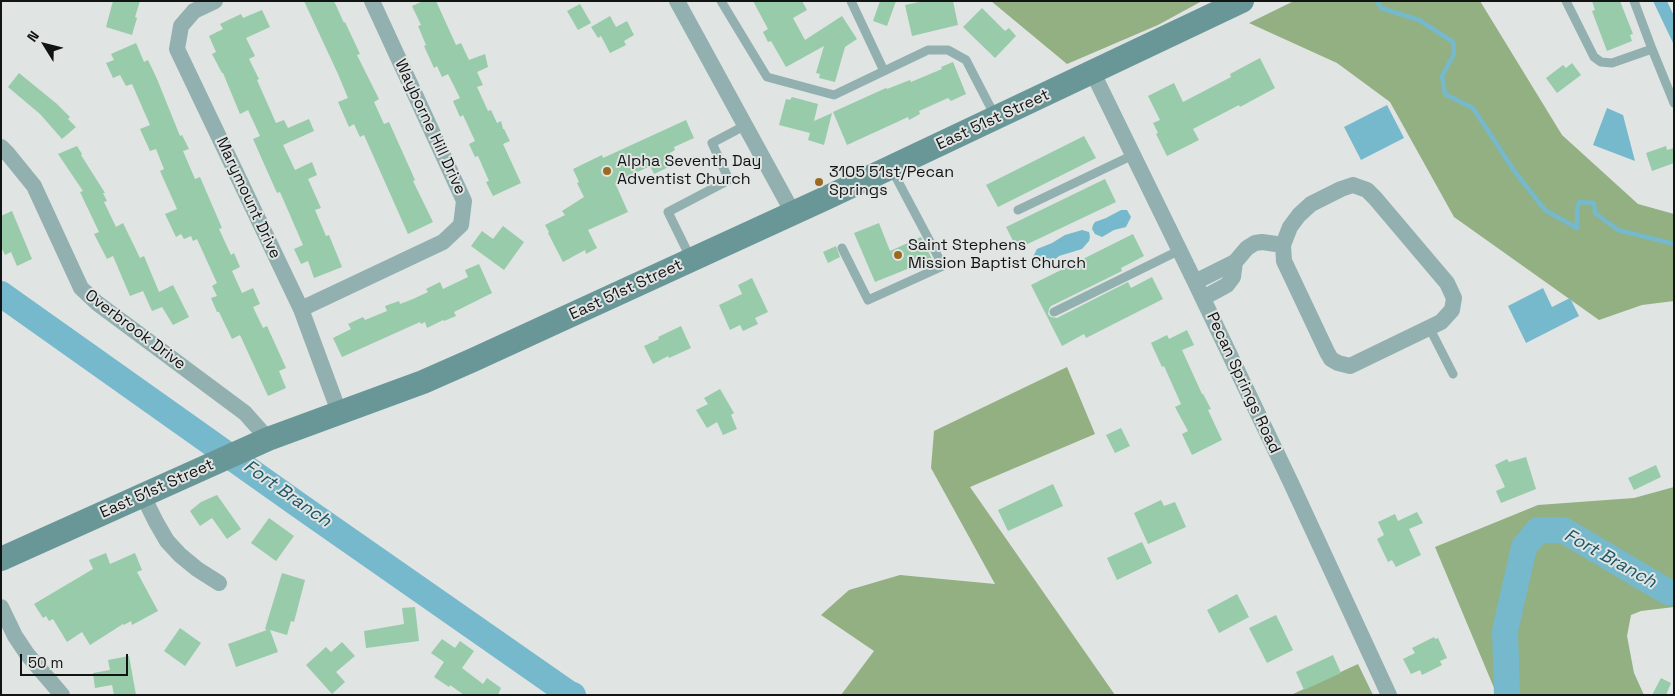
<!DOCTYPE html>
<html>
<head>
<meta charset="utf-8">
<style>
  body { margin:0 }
  #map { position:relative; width:1675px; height:696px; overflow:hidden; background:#e0e4e3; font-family:"Space Grotesk",sans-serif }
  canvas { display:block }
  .frame { position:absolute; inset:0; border:2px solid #121313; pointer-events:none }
  .north { position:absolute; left:20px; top:20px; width:50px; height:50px; -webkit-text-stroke:4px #e0e4e3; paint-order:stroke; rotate:306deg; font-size:14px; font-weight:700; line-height:20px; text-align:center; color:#121313 }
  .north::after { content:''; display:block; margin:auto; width:18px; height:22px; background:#121313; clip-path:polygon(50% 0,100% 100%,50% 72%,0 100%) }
  .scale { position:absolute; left:20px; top:654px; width:108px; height:22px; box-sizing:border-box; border:2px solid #121313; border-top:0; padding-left:6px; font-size:15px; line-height:18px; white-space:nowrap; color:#121313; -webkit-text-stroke:4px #e0e4e3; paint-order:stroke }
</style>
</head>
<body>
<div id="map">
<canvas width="1675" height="696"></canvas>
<div class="frame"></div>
<div class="north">N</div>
<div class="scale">50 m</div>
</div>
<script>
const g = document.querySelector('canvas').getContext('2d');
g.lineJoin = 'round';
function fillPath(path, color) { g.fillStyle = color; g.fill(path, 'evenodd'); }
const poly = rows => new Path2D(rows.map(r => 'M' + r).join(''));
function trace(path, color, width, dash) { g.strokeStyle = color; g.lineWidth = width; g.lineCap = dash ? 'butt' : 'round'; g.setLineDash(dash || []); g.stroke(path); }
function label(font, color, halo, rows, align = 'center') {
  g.font = font + ' "Space Grotesk",sans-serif'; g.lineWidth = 4; g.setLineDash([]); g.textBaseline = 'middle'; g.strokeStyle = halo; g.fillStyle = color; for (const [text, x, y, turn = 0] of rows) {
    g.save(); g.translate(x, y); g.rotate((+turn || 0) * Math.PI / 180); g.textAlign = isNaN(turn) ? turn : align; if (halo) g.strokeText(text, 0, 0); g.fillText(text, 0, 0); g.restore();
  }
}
fillPath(poly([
  [991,1,1202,1,1158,25,1067,64],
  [1294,1,1480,1,1562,135,1638,204,1674,214,1674,301,1642,305,1599,320,1454,217,1390,102,1337,63,1249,23],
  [1067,367,1095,434,970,487,1115,695,841,695,874,651,821,615,849,590,900,575,995,584,931,468,934,431],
  [1674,487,1674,607,1641,611,1631,615,1627,636,1634,673,1644,695,1497,695,1435,547,1538,505,1634,498],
  [1358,664,1373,695,1291,695]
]), '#92b081');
fillPath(poly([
  [1653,1,1667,1,1674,16,1674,45],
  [1387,105,1404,138,1361,160,1344,127],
  [1607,108,1623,115,1635,161,1593,145],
  [1121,210,1127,210,1131,217,1126,227,1114,230,1102,237,1095,234,1092,229,1093,225,1095,222,1106,218],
  [1082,230,1089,232,1090,237,1089,241,1082,249,1059,256,1050,264,1045,265,1034,261,1033,257,1037,249,1052,243,1065,235],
  [1543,288,1552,307,1570,298,1579,316,1526,343,1508,306]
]), '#76b9cc');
trace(poly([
  [1377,1,1381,8,1419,20,1453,42,1454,54,1442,76,1445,94,1473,108,1515,172,1545,210,1577,228,1577,209,1579,202,1594,203,1595,213,1618,230,1674,244]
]), '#76b9cc', 4.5);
trace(poly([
  [1,294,300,506,568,693,573,695],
  [1507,695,1505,631,1524,547,1538,530,1563,530,1668,592,1674,592]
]), '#76b9cc', 26);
fillPath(poly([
  [113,1,140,1,135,17,137,18,132,35,106,27],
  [304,1,334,1,344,23,345,22,360,54,357,55,379,99,374,102,384,124,389,122,415,180,413,181,433,222,408,234,364,135,360,137,354,124,349,127,338,102,348,98,338,74],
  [423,1,436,1,456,45,461,43,469,60,485,54,488,67,477,72,483,85,477,87,488,111,491,110,497,123,501,121,503,129,504,129,510,141,503,144,521,183,493,196,486,182,489,181,478,156,475,157,469,144,475,141,463,115,460,117,453,101,460,98,448,74,442,77,437,66,434,68,424,46,426,45,418,26,421,25,412,6],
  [753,1,802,1,807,10,793,18,805,40,842,16,857,39,845,47,835,82,819,78,820,74,816,73,824,46,786,67,771,41,768,42,763,32,768,29],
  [880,1,896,1,887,26,873,21],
  [924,1,953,1,958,25,912,36,905,5],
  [1592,1,1620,1,1633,34,1630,35,1632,41,1607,51,1592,11,1595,10],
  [580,4,591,23,578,30,567,11],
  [982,8,1005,31,1009,28,1016,36,995,58,963,27],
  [262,10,270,27,246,38,255,56,249,59,259,79,257,80,276,123,284,120,288,128,309,119,314,131,283,145,295,170,312,162,317,175,308,179,321,208,315,210,326,236,329,235,342,267,314,278,308,261,301,264,294,249,303,245,280,192,277,193,253,139,260,136,248,110,240,114,223,73,222,73,212,54,216,52,209,36,223,29,220,24,241,14,243,18],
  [610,16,616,27,627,21,634,35,624,41,626,45,610,53,601,36,598,38,591,27],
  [136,43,144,62,148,60,157,79,180,136,182,135,189,149,183,151,195,179,200,177,222,228,219,229,231,255,234,253,240,267,232,271,242,293,253,288,260,304,253,307,263,328,267,326,286,368,279,371,286,388,268,396,240,335,232,339,219,312,217,312,211,298,217,296,212,286,217,283,197,239,193,241,191,236,184,239,181,234,176,237,165,214,177,209,160,171,164,169,156,149,150,151,140,129,150,125,132,84,126,86,120,75,113,78,106,63,114,60,111,54],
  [1260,58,1275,88,1240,107,1239,105,1193,129,1199,140,1167,156,1156,134,1158,133,1153,123,1160,120,1148,96,1174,83,1183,102,1231,77,1230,74],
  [953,62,966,94,951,101,948,98,919,111,920,114,909,120,908,117,847,145,833,112,886,88,887,89,910,80,911,82,942,69,941,67],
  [1572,63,1581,75,1557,93,1546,78,1563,65,1566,68],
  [19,73,57,104,70,117,68,119,76,127,62,139,40,114,8,87],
  [792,97,818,104,814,121,832,113,824,145,808,140,810,133,779,125,786,99,790,100],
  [686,120,694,138,674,147,675,150,670,153,675,164,654,174,650,166,621,180,622,183,616,185,628,212,588,230,597,248,586,254,585,250,563,262,548,233,549,232,545,225,565,215,562,211,584,197,577,183,579,182,573,169,602,155,603,158],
  [1084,136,1096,158,998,207,986,185],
  [77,146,82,154,81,155,105,193,103,193,107,201,104,202,116,227,123,223,140,258,144,256,159,292,173,285,189,317,173,325,162,307,152,311,143,291,130,296,113,256,107,259,94,234,99,232,80,192,83,191,58,154],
  [1666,146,1667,150,1674,148,1674,163,1652,171,1646,153],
  [1105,179,1116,202,1017,249,1006,227],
  [12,211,32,259,17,266,11,252,5,255,1,247,1,216],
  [879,223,890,251,921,237,932,259,875,282,854,233],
  [503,226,524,242,504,270,471,246,482,231,493,239],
  [1133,234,1144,256,1121,268,1122,271,1051,306,1049,309,1048,314,1051,317,1057,318,1128,282,1131,288,1152,277,1163,299,1086,338,1084,334,1062,346,1031,285],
  [836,246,840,257,828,263,823,252],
  [479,264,492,293,454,312,456,316,444,321,443,320,427,328,425,322,421,324,420,322,342,357,333,338,351,329,348,324,363,317,365,320,387,311,385,306,399,301,400,304,413,299,428,292,426,289,440,282,443,289,468,277,465,270],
  [752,278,768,312,755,318,758,324,743,331,740,325,730,330,719,305,742,294,738,285],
  [681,326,691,348,669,358,668,356,653,364,644,346,659,339,658,337],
  [1187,330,1194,345,1182,350,1202,394,1203,394,1211,409,1208,410,1222,440,1192,455,1182,434,1188,431,1175,407,1181,404,1164,366,1162,367,1151,343,1167,335,1169,339],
  [720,389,734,413,731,415,737,429,723,435,717,422,707,428,696,410,708,404,704,398],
  [1121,428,1130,446,1115,453,1106,435],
  [1526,457,1536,489,1501,503,1496,491,1505,487,1495,465,1507,459,1509,462],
  [1656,465,1661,477,1634,490,1628,478],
  [1053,484,1063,506,1008,531,998,510],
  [217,495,241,529,227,539,212,518,200,526,190,511,201,502],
  [1161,500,1164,506,1175,502,1186,527,1148,544,1134,513],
  [1417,512,1423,523,1409,529,1421,555,1396,567,1392,560,1388,562,1377,539,1384,535,1378,522,1395,514,1398,521],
  [269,518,294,536,276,561,251,543],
  [1142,542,1152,563,1117,580,1107,558],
  [106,553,110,564,135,553,142,570,137,572,158,611,132,625,131,621,124,625,123,624,90,645,82,632,67,642,53,619,49,621,46,616,43,618,34,604,93,569,89,560],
  [282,573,305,580,294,622,291,621,287,635,270,630,278,652,236,667,228,644,267,630,265,629],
  [1237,594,1249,617,1219,633,1207,610],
  [415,607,419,641,366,648,364,631,404,624,402,608],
  [1276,615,1293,650,1267,663,1249,628],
  [180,628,201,643,185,666,164,651],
  [1434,637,1435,639,1438,638,1447,658,1440,661,1442,665,1422,675,1420,670,1411,674,1403,659,1415,653,1412,648],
  [442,639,455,648,460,641,474,651,462,668,483,684,487,678,501,688,498,695,464,695,450,685,449,687,434,677,444,662,431,653],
  [342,642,355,656,336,672,345,682,332,694,306,665,326,647,331,652],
  [1333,655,1341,673,1304,690,1296,672],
  [129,656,136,695,114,695,112,685,95,688,93,673,110,670,108,660],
  [1661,678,1671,683,1666,695,1652,695]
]), '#97cba9');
trace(poly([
  [721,1,767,77,834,95,928,50,948,50,966,60,995,116],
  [851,1,884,71],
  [1566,1,1594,57,1601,62,1612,63,1652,49,1634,1],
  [1652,49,1674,103],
  [1018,210,1133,155],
  [842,248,868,300,943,266,891,168],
  [691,259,668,212,729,180,712,143,746,125],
  [1054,312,1180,250],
  [1429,327,1453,374]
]), '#92b0b0', 9);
trace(poly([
  [215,1,194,11,181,26,177,49,301,309,339,412],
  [677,1,793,213],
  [1093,73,1195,282,1291,483,1389,695],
  [1,147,8,154,34,186,81,288,97,303,245,413,268,439],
  [1353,185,1367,190,1375,198,1447,283,1454,298,1452,310,1441,322,1350,366,1338,363,1331,359,1327,352,1284,261,1283,245,1290,227,1299,215,1311,204,1341,189,1353,185],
  [1235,262,1247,248,1255,243,1262,242,1283,245],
  [1195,282,1235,262,1233,277,1227,285,1203,298],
  [301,309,443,242,461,225,464,201,372,1],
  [143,496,156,522,167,541,180,555,197,569,219,583],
  [1,607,15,636,27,654,62,695]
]), '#92b0b0', 16);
trace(poly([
  [1,559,268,439,423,382,473,360,826,198,1242,1]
]), '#699797', 24);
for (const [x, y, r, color] of [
  [607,171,5,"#9c6a1f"],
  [819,182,5,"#9c6a1f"],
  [898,255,5,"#9c6a1f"]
]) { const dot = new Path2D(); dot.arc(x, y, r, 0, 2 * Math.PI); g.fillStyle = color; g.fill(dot); trace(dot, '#e0e4e3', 2); }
label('16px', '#121313', '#e0e4e3', [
  ["East 51st Street",993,120,-25],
  ["Wayborne Hill Drive",430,127,65],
  ["Marymount Drive",248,198,65],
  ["East 51st Street",626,290,-25],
  ["Overbrook Drive",135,330,37],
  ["Pecan Springs Road",1243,383,65],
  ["East 51st Street",157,489,-24]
]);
label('16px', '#121313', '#e0e4e3', [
  ["Alpha Seventh Day",617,162],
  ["Adventist Church",617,180],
  ["3105 51st/Pecan",829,173],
  ["Springs",829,191],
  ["Saint Stephens",908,246],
  ["Mission Baptist Church",908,264]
], 'left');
label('italic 18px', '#1e5664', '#e0e4e3', [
  ["Fort Branch",287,494,35],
  ["Fort Branch",1610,559,29]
]);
</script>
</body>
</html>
